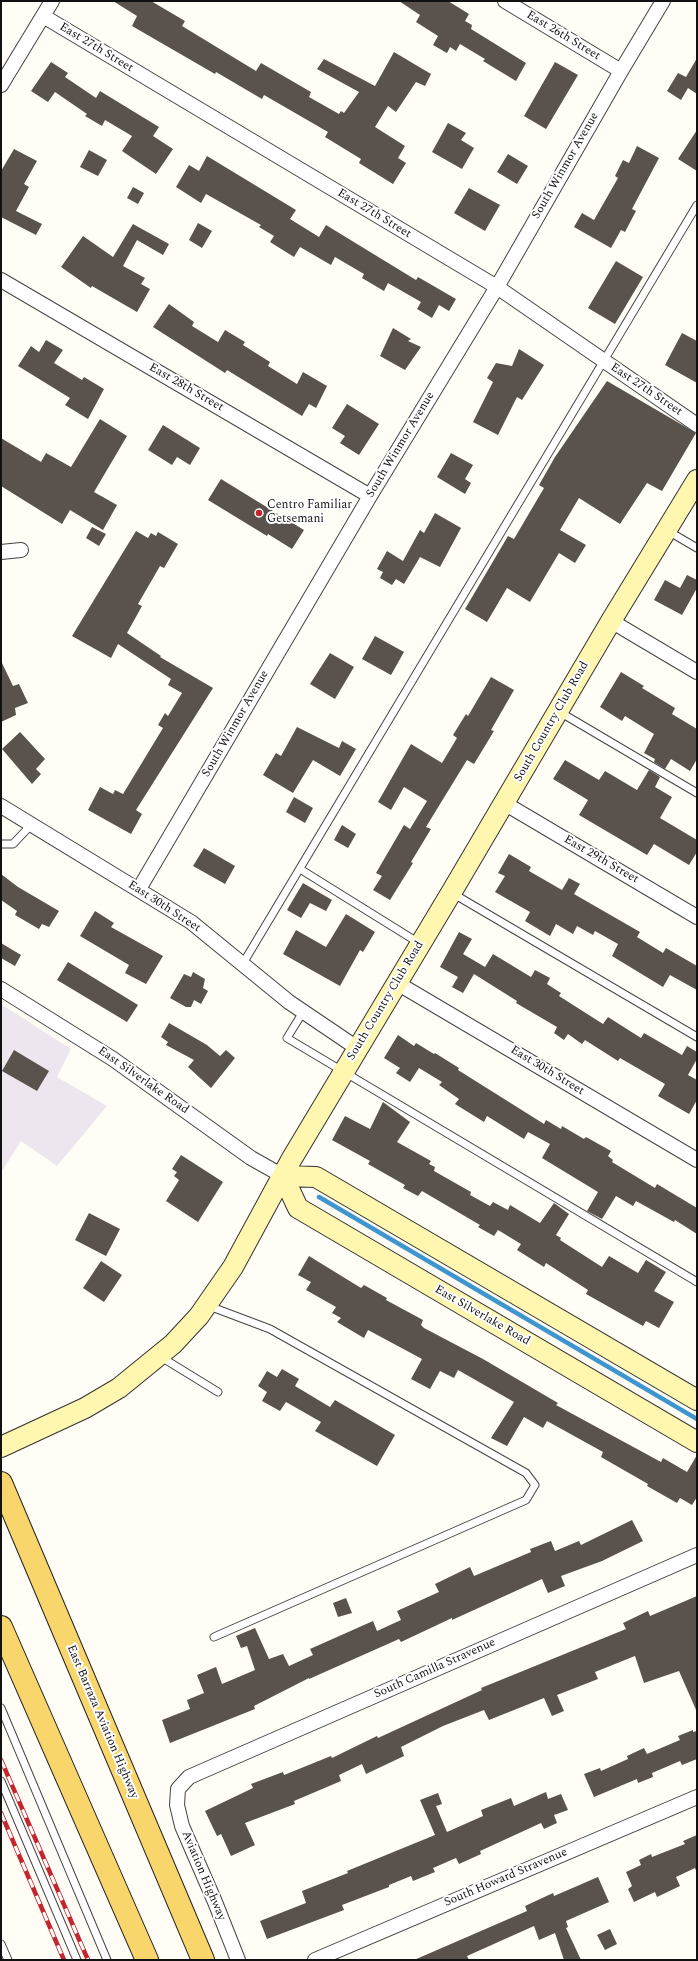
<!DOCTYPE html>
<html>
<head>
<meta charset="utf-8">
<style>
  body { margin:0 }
  #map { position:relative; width:698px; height:1961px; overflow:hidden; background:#fffdf5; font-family:Spectral,serif }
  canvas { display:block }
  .frame { position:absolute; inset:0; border:2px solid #111; pointer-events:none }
</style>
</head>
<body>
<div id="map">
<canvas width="698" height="1961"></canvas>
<div class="frame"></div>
</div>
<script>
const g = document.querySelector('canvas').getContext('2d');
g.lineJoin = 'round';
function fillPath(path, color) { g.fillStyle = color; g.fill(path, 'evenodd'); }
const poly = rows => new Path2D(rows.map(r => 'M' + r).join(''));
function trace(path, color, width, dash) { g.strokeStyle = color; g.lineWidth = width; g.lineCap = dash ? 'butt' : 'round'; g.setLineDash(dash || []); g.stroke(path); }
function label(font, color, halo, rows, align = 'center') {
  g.font = font + ' Spectral,serif'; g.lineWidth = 4; g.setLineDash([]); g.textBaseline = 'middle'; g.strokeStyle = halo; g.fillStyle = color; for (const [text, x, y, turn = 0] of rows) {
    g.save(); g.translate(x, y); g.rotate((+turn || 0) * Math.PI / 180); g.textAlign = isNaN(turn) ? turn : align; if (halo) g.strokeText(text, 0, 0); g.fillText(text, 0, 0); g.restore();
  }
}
fillPath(poly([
  [1,1004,71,1049,57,1077,107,1106,57,1166,21,1141,1,1173]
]), '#eee6ef');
trace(poly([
  [319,1197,697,1419]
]), '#3f96cf', 4.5);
fillPath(poly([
  [113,1,151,1,185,21,182,26,256,71,261,63,311,92,309,97,339,114,341,111,344,113,359,92,317,69,324,59,375,86,394,52,431,74,425,86,416,82,396,112,388,106,375,127,405,146,398,158,406,163,393,184,359,163,361,159,325,137,328,132,264,95,262,99,216,72,215,74,132,26,137,16],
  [399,1,448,1,469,14,465,21,472,25,471,29,526,63,516,81,483,61,485,59,460,44,456,51,450,47,447,53,433,45,438,36,416,22,420,15],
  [697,58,697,94,688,88,681,100,667,91,678,73,686,77],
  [51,62,68,73,65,77,96,98,100,91,159,127,153,136,173,149,156,174,122,151,132,136,105,120,102,126,85,116,87,114,55,92,48,102,31,91],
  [555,62,578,75,546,129,524,116],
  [448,123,466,133,461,140,474,148,462,169,432,152],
  [697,130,697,171,678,159],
  [637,146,659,158,632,209,636,211,625,232,621,230,611,248,574,227,582,213,594,220,618,178,615,176,623,160,629,163],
  [14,149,37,161,24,184,29,187,16,211,42,224,36,235,1,217,1,171],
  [89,150,107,160,98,176,80,167],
  [508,154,528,166,517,184,497,172],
  [207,156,296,210,290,219,319,237,326,225,416,280,418,277,456,299,449,311,439,305,432,318,417,309,421,302,388,283,384,291,362,278,364,274,335,257,331,265,300,247,294,257,270,242,274,236,259,227,261,225,206,194,201,203,176,187,189,165,199,171],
  [133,187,144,193,138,204,127,198],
  [469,188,500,205,485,231,454,213],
  [198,223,212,231,202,248,189,240],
  [133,224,169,244,163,255,137,240,123,266,145,278,141,284,150,289,137,312,92,286,91,288,61,267,83,236,113,257],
  [616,261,643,277,615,324,588,308],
  [169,304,194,322,192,326,218,342,225,330,245,342,243,345,270,362,268,366,297,384,303,372,327,386,316,408,309,404,302,416,227,370,225,373,153,327],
  [393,328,411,339,408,341,421,347,405,370,380,356],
  [682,333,697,341,697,383,665,365],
  [46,340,63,350,54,363,82,380,84,377,104,389,88,419,65,405,70,398,18,366,31,346,39,352],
  [519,349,544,365,522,400,517,397,498,435,473,422,493,382,487,378,496,363,512,366],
  [607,381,696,433,662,491,647,483,620,524,579,498,560,530,586,545,575,563,559,553,530,602,507,588,487,622,465,609,508,536,514,539,544,488,539,485,555,457],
  [347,404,379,424,359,455,340,443,345,436,332,428],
  [100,419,127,436,94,492,117,505,103,530,70,510,62,524,1,486,1,438,41,462,46,453,71,467],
  [163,425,200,448,190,465,177,457,172,465,148,450],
  [451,453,473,465,465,479,471,483,465,494,437,477],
  [221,479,304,530,292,549,268,534,267,536,208,500],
  [435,513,461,528,440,567,420,557,404,584,396,579,392,585,380,578,383,572,377,569,387,551,403,561,420,530,424,533],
  [92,527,106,534,99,546,86,538],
  [136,531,148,538,151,533,156,536,158,532,178,544,164,568,160,566,138,604,142,606,127,633,161,656,160,657,213,688,136,810,142,814,131,834,88,810,100,787,113,794,115,790,123,794,163,728,158,725,165,713,168,716,182,693,168,685,171,679,118,644,111,658,72,636],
  [687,575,697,580,697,588,682,615,654,600,665,580,680,588],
  [375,636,404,652,391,675,362,659],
  [330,653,354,667,335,699,310,684],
  [1,661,13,686,19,684,28,703,15,708,16,715,1,722],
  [621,672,644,686,642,688,675,708,672,714,697,729,697,759,690,771,671,759,665,769,654,762,655,759,644,753,654,734,625,716,622,721,600,707],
  [491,677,514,690,491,730,494,731,474,764,467,760,426,827,431,829,411,862,413,863,390,900,373,890,382,876,376,873,404,825,410,829,427,801,404,787,391,810,378,802,411,744,442,763,457,738,453,735,466,714,468,716],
  [297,727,339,748,342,741,356,749,340,776,313,760,293,793,263,775,276,753,281,756],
  [20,732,45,759,36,769,41,774,32,784,2,749],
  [565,760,599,780,605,771,637,790,649,770,660,777,655,787,672,797,660,818,697,840,697,852,689,865,654,844,647,855,579,815,588,800,553,779],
  [294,797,313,808,305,823,286,812],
  [342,825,356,834,348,848,334,840],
  [204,848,235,866,225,884,193,866],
  [509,854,531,867,529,871,562,890,569,878,580,884,574,894,640,932,637,937,663,953,666,948,697,966,697,990,670,975,663,987,612,956,618,944,595,931,593,935,577,926,573,934,556,924,550,936,525,921,530,912,495,892,505,876,498,873],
  [1,874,18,887,59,911,49,927,42,924,39,929,15,915,17,911,1,900],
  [303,883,332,900,326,911,310,903,301,918,287,910],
  [95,911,114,923,111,927,163,956,146,984,125,973,129,965,80,936],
  [346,914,375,932,363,952,360,950,340,986,283,954,296,930,326,947],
  [459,932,472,939,463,954,485,967,493,954,531,977,535,970,550,978,547,984,561,993,559,996,603,1024,608,1017,641,1038,644,1033,682,1055,687,1046,697,1052,697,1059,688,1075,697,1080,697,1100,689,1114,658,1096,665,1084,620,1058,618,1061,585,1040,582,1044,568,1034,564,1040,554,1033,557,1027,516,1003,517,1001,474,974,463,993,452,987,458,977,440,967],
  [1,943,21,955,15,966,1,958],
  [68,962,138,1005,127,1022,57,980],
  [193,972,205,979,203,988,208,991,201,1004,194,1000,191,1007,186,1007,170,998,184,974,191,977],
  [169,1023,207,1045,220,1056,226,1050,235,1058,211,1088,188,1067,194,1060,166,1045,168,1042,161,1037],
  [398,1035,414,1046,416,1043,434,1054,435,1053,459,1068,458,1070,544,1124,546,1120,561,1129,562,1126,584,1139,586,1137,611,1151,608,1156,613,1160,612,1162,655,1188,657,1184,697,1208,697,1234,675,1220,674,1222,636,1201,633,1206,616,1196,602,1219,587,1211,598,1192,542,1158,550,1144,528,1132,524,1139,487,1116,484,1122,455,1104,459,1099,439,1085,442,1082,419,1068,410,1082,396,1073,400,1068,384,1058],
  [14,1050,49,1071,37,1091,2,1071],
  [383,1102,410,1122,397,1142,431,1161,429,1164,435,1167,434,1171,471,1192,470,1195,490,1206,493,1202,508,1210,510,1205,540,1223,554,1203,569,1214,556,1235,561,1238,560,1240,602,1267,609,1256,638,1273,646,1260,666,1272,654,1291,674,1302,659,1328,646,1321,643,1326,586,1294,588,1290,546,1263,544,1267,517,1250,521,1244,498,1230,494,1236,478,1227,480,1225,422,1191,418,1196,403,1188,405,1185,368,1164,370,1161,332,1140,345,1116,370,1129],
  [181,1155,223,1182,198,1222,166,1201,179,1180,174,1176,177,1172,172,1169],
  [89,1213,120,1229,106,1256,75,1240],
  [309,1256,361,1288,364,1285,387,1298,386,1300,423,1320,421,1325,424,1328,483,1359,558,1403,556,1405,661,1462,663,1458,687,1472,697,1455,697,1497,692,1505,680,1498,677,1503,647,1486,648,1484,601,1457,603,1452,547,1421,543,1428,524,1417,507,1446,491,1438,514,1402,458,1370,454,1378,440,1371,430,1389,411,1379,422,1359,368,1330,364,1338,337,1322,341,1318,332,1313,336,1307,306,1290,311,1282,298,1275],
  [101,1261,122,1275,104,1302,83,1288],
  [282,1369,299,1379,295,1386,330,1407,335,1400,395,1435,377,1466,315,1431,321,1422,286,1402,280,1411,262,1401,267,1392,258,1386,267,1371,277,1377],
  [632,1520,643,1541,602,1561,561,1576,565,1586,548,1593,542,1579,452,1620,452,1618,401,1642,399,1639,309,1679,309,1678,254,1706,255,1709,170,1743,162,1720,190,1709,187,1700,204,1693,197,1675,216,1667,222,1684,255,1670,247,1646,241,1648,236,1636,255,1628,269,1659,283,1654,289,1666,313,1655,310,1649,373,1621,377,1631,401,1620,397,1611,439,1592,435,1584,470,1567,474,1576,531,1552,530,1549,551,1541,555,1551,579,1541,581,1545],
  [697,1596,697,1712,679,1671,644,1683,635,1656,595,1672,598,1679,557,1695,564,1711,552,1716,544,1698,489,1720,484,1710,443,1726,401,1747,404,1756,366,1774,362,1764,339,1775,341,1781,294,1801,295,1804,245,1823,255,1845,231,1856,221,1834,217,1836,205,1811,253,1788,251,1784,283,1772,284,1775,331,1756,332,1758,377,1736,378,1738,482,1690,481,1688,626,1629,623,1623,648,1611,650,1616],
  [346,1598,352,1613,338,1617,333,1603],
  [693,1730,693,1732,697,1731,697,1759,682,1765,680,1761,652,1773,653,1777,638,1783,637,1779,594,1797,584,1774,600,1768,601,1771,628,1759,627,1756,644,1748,647,1754,680,1740,678,1736],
  [546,1792,548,1799,561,1794,568,1810,554,1815,557,1823,544,1829,541,1823,480,1851,481,1854,459,1864,456,1858,433,1868,435,1872,413,1881,411,1876,389,1885,389,1887,342,1905,344,1910,267,1939,260,1921,306,1903,302,1891,348,1873,347,1871,435,1835,420,1800,438,1793,442,1804,436,1806,447,1832,483,1816,481,1810,511,1798,514,1806],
  [697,1835,697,1873,695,1868,676,1877,680,1886,657,1897,655,1892,634,1902,628,1889,632,1886,626,1872,641,1865,639,1860,651,1854,652,1857,685,1844,683,1841],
  [598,1877,609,1902,566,1921,568,1927,566,1928,581,1960,564,1960,555,1933,539,1940,534,1926,467,1956,469,1960,414,1960,527,1911,525,1906,553,1893,554,1896],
  [610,1929,617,1944,605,1950,597,1935]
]), '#5a524d');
const lane = poly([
  [668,531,697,548],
  [558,711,697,793],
  [1,844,13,844,31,825],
  [300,869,419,943],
  [452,893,697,1037],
  [242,965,697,205],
  [303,1012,287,1038,697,1282],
  [209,1306,270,1329,526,1473,535,1485,526,1500,214,1637],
  [161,1357,218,1392],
  [1,1708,107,1960],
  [1,1781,77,1960],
  [1,1944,8,1960]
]);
const street = poly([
  [505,1,621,71],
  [43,16,497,287,697,425],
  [1,85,52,1],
  [1,280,370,496],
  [1,552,21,550],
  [611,621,697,672],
  [504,803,697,917],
  [1,806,191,922,289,1002,357,1048],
  [139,889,370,496,497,287,621,71,663,1],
  [397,983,697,1160],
  [1,989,113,1059,251,1158,283,1176],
  [238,1960,215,1902,182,1826,177,1805,178,1789,189,1777,697,1555],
  [315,1960,697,1797]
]);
const secondary = poly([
  [283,1176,298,1208,697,1442],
  [283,1176,316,1177,697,1400],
  [1,1447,85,1408,119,1388,173,1344,199,1316,233,1267,291,1160,451,893,611,621,697,480]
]);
const primary = poly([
  [1,1483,203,1960],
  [1,1627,147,1960]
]);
trace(lane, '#444', 9);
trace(street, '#444', 16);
trace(secondary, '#333', 22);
trace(primary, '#222', 24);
trace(lane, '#fff', 7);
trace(street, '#fff', 14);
trace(secondary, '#fff6b0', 20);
trace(primary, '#f9d66b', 22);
const rail = poly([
  [1,1760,88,1960],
  [1,1813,64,1960]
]);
trace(rail, '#c4262e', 4.5);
trace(rail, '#fff', 3, [9]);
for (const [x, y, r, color] of [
  [259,513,4,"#c4262e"]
]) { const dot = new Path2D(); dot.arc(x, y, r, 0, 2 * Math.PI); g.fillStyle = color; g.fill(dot); trace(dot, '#fff', 1.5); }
label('12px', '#111', '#fff', [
  ["East 26th Street",563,36,31],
  ["East 27th Street",96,48,31],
  ["South Winmor Avenue",566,166,-60],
  ["East 27th Street",374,214,31],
  ["East 28th Street",186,388,30],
  ["East 27th Street",646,390,34],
  ["South Winmor Avenue",401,445,-59],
  ["South Country Club Road",552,722,-60],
  ["South Winmor Avenue",236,724,-60],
  ["East 29th Street",601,860,30],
  ["East 30th Street",164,907,33],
  ["South Country Club Road",386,1001,-59],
  ["East 30th Street",547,1071,31],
  ["East Silverlake Road",143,1081,35],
  ["East Silverlake Road",482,1316,30],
  ["South Camilla Stravenue",435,1669,-24],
  ["East Barraza Aviation Highway",102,1722,67],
  ["Aviation Highway",203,1876,67],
  ["South Howard Stravenue",506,1878,-23]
]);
label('12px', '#111', '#fff', [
  ["Centro Familiar",267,506],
  ["Getsemani",267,520]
], 'left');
</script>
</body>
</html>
